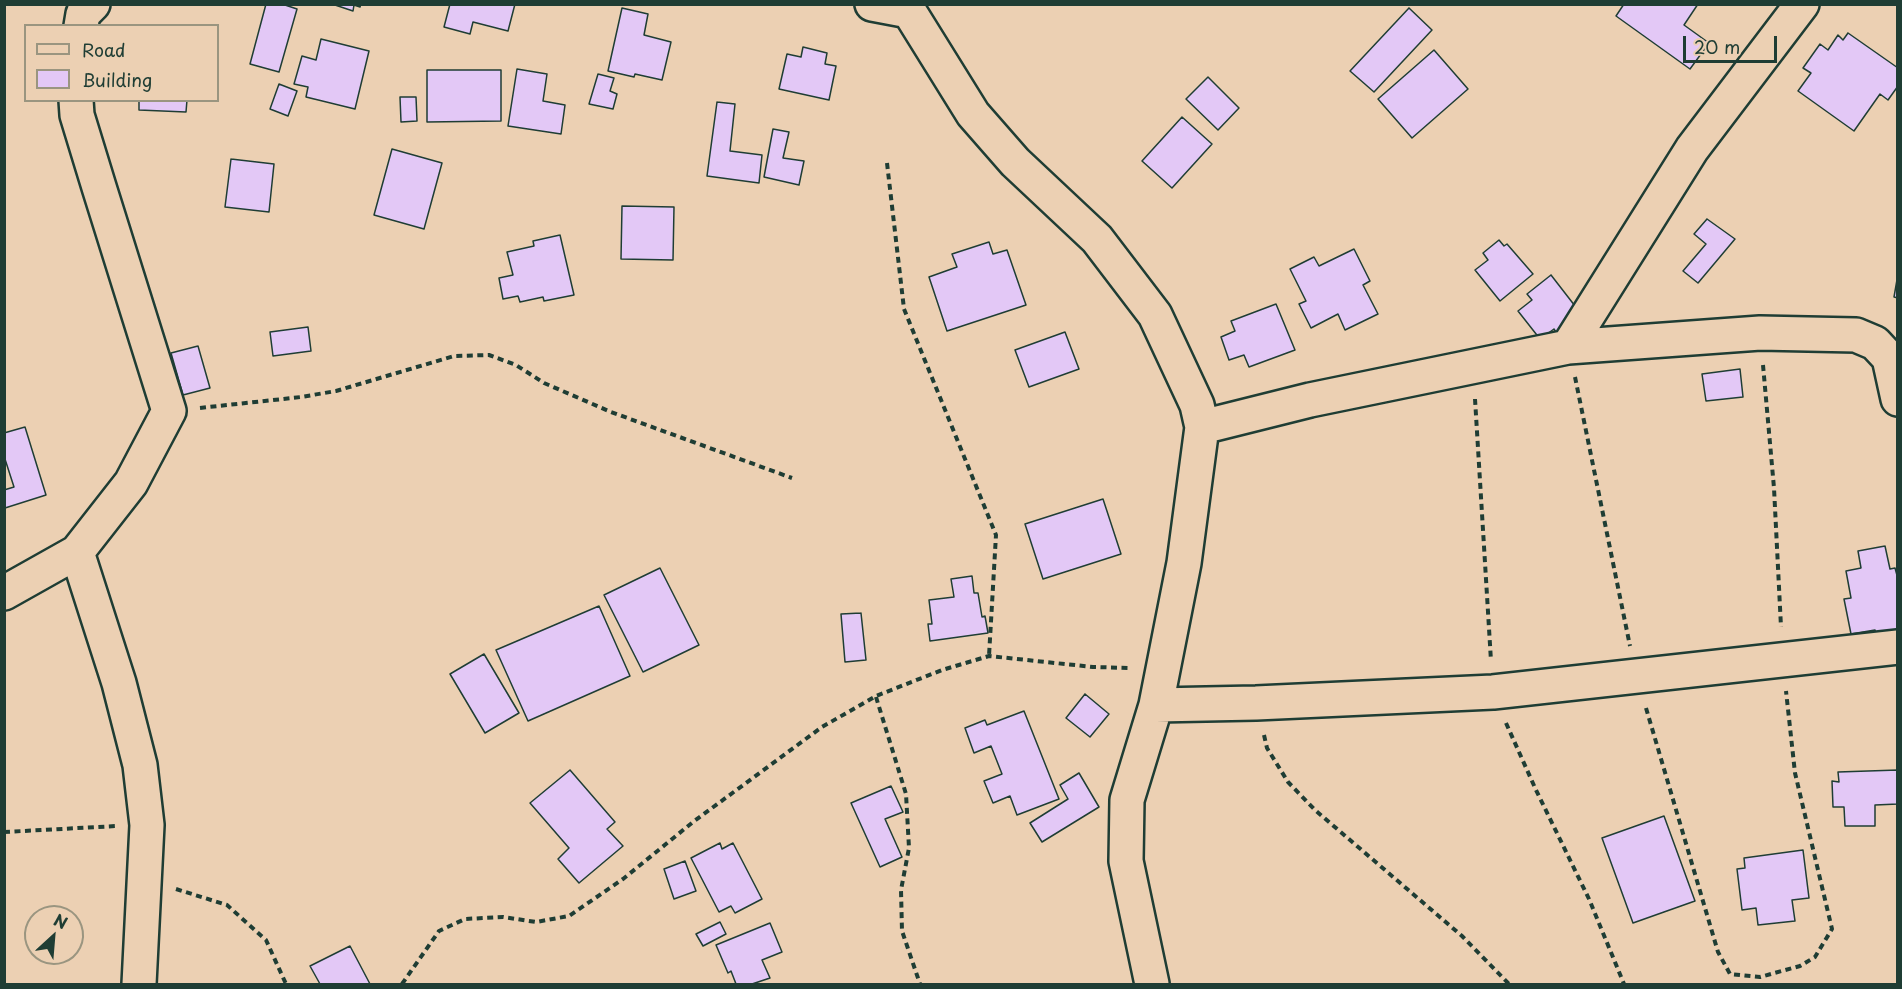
<!DOCTYPE html>
<html>
<head>
<meta charset="utf-8">
<style>
  body { margin:0 }
  #map { position:relative; width:1902px; height:989px; overflow:hidden; background:#ecd0b3; font-family:"Playpen Sans",sans-serif }
  canvas { display:block }
  .frame { position:absolute; inset:0; border:6px solid #1f3d34; pointer-events:none }
  .legend { position:absolute; left:24px; top:24px; width:195px; height:78px; box-sizing:border-box; background:#ecd0b3; border:2px solid #9a9580; margin:0; padding:8px 10px; list-style:none; font-size:18px; color:#1f3d34 }
  .legend li { display:flex; align-items:center; gap:12px; height:30px }
  .legend b { width:30px; border:2px solid #9a9580 }
  .north { position:absolute; left:24px; top:905px; width:60px; height:60px; box-sizing:border-box; background:#ecd0b3; border:2px solid #9a9580; border-radius:50%; rotate:26deg; font-size:16px; font-weight:700; line-height:24px; text-align:center; color:#1f3d34 }
  .north::after { content:''; display:block; margin:auto; width:21px; height:27px; background:#1f3d34; clip-path:polygon(50% 0,100% 100%,50% 72%,0 100%) }
  .scale { position:absolute; left:1683px; top:36px; width:94px; height:27px; box-sizing:border-box; border:3px solid #1f3d34; border-top:0; padding-left:8px; font-size:18px; line-height:21px; white-space:nowrap; color:#1f3d34; -webkit-text-stroke:4px #ecd0b3; paint-order:stroke }
</style>
</head>
<body>
<div id="map">
<canvas width="1902" height="989"></canvas>
<div class="frame"></div>
<ul class="legend">
<li><b style="height:8px;background:#ecd0b3"></b>Road</li>
<li><b style="height:16px;background:#e3c8f6"></b>Building</li>
</ul>
<div class="north">N</div>
<div class="scale">20 m</div>
</div>
<script>
const g = document.querySelector('canvas').getContext('2d');
g.lineJoin = 'round';
function fillPath(path, color) { g.fillStyle = color; g.fill(path, 'evenodd'); }
const poly = rows => new Path2D(rows.map(r => 'M' + r).join(''));
function trace(path, color, width, dash) { g.strokeStyle = color; g.lineWidth = width; g.lineCap = dash ? 'butt' : 'round'; g.setLineDash(dash || []); g.stroke(path); }
const building = poly([
  [266,4,282,4,297,9,279,72,250,64,266,4],
  [332,4,361,4,360,7,354,5,353,11,332,4],
  [450,4,515,4,508,31,473,22,470,34,444,27,450,4],
  [1624,4,1698,4,1684,25,1709,43,1690,69,1616,16,1624,4],
  [622,8,648,14,644,35,671,42,662,80,635,74,634,77,608,71,622,8],
  [1409,8,1432,30,1374,92,1350,71,1409,8],
  [1848,33,1898,68,1898,86,1888,100,1880,94,1854,131,1798,91,1811,73,1803,68,1820,44,1828,50,1838,35,1843,40,1848,33],
  [321,39,369,51,355,109,306,97,308,87,294,84,302,56,316,60,321,39],
  [803,47,827,53,825,64,836,66,829,100,779,89,787,54,801,57,803,47],
  [1434,50,1468,89,1412,138,1378,99,1434,50],
  [517,69,547,74,543,101,565,105,561,134,508,126,517,69],
  [427,70,501,70,501,121,427,122,427,70],
  [598,74,614,78,610,91,617,94,613,109,589,104,598,74],
  [1208,77,1239,108,1218,130,1186,99,1208,77],
  [279,84,297,91,288,116,270,109,279,84],
  [400,97,416,97,417,121,401,122,400,97],
  [139,100,187,100,186,112,139,110,139,100],
  [717,102,735,104,730,151,762,155,759,183,707,176,717,102],
  [1182,117,1212,144,1172,188,1142,161,1182,117],
  [773,129,789,132,783,158,804,161,799,185,764,177,773,129],
  [392,149,442,163,424,229,374,215,392,149],
  [231,159,274,164,269,212,225,207,231,159],
  [622,206,674,207,673,260,621,259,622,206],
  [1707,219,1735,239,1698,283,1683,271,1706,244,1694,234,1707,219],
  [560,235,574,295,544,301,543,297,520,302,518,296,503,299,499,278,513,275,507,252,534,246,533,241,560,235],
  [1499,240,1504,246,1507,244,1533,274,1500,301,1475,270,1488,260,1483,253,1499,240],
  [989,242,993,254,1007,250,1026,305,947,331,929,277,957,267,952,254,989,242],
  [1354,249,1370,281,1363,285,1378,314,1345,330,1338,314,1311,328,1299,304,1306,301,1290,269,1314,257,1319,266,1354,249],
  [1898,274,1898,298,1894,297,1898,274],
  [1551,275,1582,315,1557,334,1554,329,1540,339,1518,311,1532,300,1527,294,1551,275],
  [1276,304,1295,350,1249,367,1244,355,1229,360,1221,337,1235,331,1231,321,1276,304],
  [308,327,311,351,273,356,270,332,308,327],
  [1065,332,1079,369,1029,387,1015,350,1065,332],
  [198,346,210,388,183,395,171,353,198,346],
  [1740,369,1743,397,1706,401,1702,374,1740,369],
  [25,427,46,495,5,508,4,490,14,487,4,456,4,433,25,427],
  [1103,499,1121,554,1043,579,1025,524,1103,499],
  [1885,546,1890,569,1895,568,1898,579,1898,634,1877,638,1875,630,1851,634,1844,599,1851,598,1846,571,1861,568,1858,551,1885,546],
  [660,568,699,645,643,672,604,595,660,568],
  [972,576,974,593,978,593,982,617,985,616,988,633,930,641,928,624,932,624,929,600,954,597,951,579,972,576],
  [599,606,630,676,528,721,496,650,599,606],
  [861,613,866,660,845,662,841,614,861,613],
  [484,654,519,713,485,733,450,674,484,654],
  [1085,694,1109,714,1090,737,1066,718,1085,694],
  [1024,711,1059,799,1017,815,1010,796,993,803,984,781,1002,774,991,746,974,753,965,728,985,720,987,725,1024,711],
  [570,770,615,822,607,829,623,846,579,883,558,859,569,848,530,803,570,770],
  [1898,770,1898,804,1875,805,1875,826,1845,826,1844,807,1833,807,1832,781,1839,782,1838,772,1898,770],
  [1079,773,1099,807,1042,842,1030,823,1068,799,1060,785,1079,773],
  [891,786,903,812,885,819,902,857,880,867,851,803,891,786],
  [1664,816,1695,901,1633,923,1602,838,1664,816],
  [720,843,722,849,733,843,762,899,735,913,731,906,719,912,691,858,720,843],
  [1803,850,1809,898,1792,900,1795,921,1758,925,1756,908,1742,910,1737,869,1745,868,1744,858,1803,850],
  [685,861,696,891,674,899,664,869,685,861],
  [720,922,726,934,703,946,696,934,720,922],
  [770,923,782,952,762,960,770,978,752,984,736,984,731,971,728,973,716,945,770,923],
  [350,946,370,984,320,984,310,966,350,946]
]);
fillPath(building, '#e3c8f6');
trace(building, '#1f3d34', 1.5);
const minor = poly([
  [872,4,909,11],
  [908,4,909,11,973,114,1015,162,1097,239,1155,315,1197,405,1202,427,1184,563,1156,705,1127,800,1126,861,1152,984],
  [81,26,83,14,93,4],
  [1568,347,1692,149,1802,4],
  [1202,427,1310,400,1568,347,1760,333,1856,335,1875,343,1889,358,1898,399],
  [77,552,119,683,140,765,147,825,139,984],
  [4,593,77,552,131,483,169,411,99,187,77,115,76,100],
  [1156,705,1256,703,1493,692,1898,647]
]);
trace(minor, '#1f3d34', 38);
trace(poly([
  [887,163,904,309,996,535,989,656],
  [1763,365,1774,488,1781,627],
  [1575,377,1630,646],
  [1475,399,1491,661],
  [200,408,301,397,336,391,454,356,489,355,516,365,544,383,611,412,792,478],
  [876,697,906,794,909,848,901,890,902,931,920,984],
  [1646,708,1718,952,1730,974,1760,977,1800,966,1815,957,1832,929,1795,773,1786,691],
  [1506,723,1536,790,1589,899,1624,984],
  [1264,735,1267,748,1288,782,1315,810,1462,936,1509,984],
  [4,832,117,826],
  [176,889,227,905,266,940,286,984],
  [402,984,439,931,465,919,503,917,536,922,569,916,623,879,693,822,822,727,876,696,942,670,989,656,1093,667,1130,668]
]), '#1f3d34', 4, [6, 4.5]);
trace(minor, '#ecd0b3', 33);
</script>
</body>
</html>
